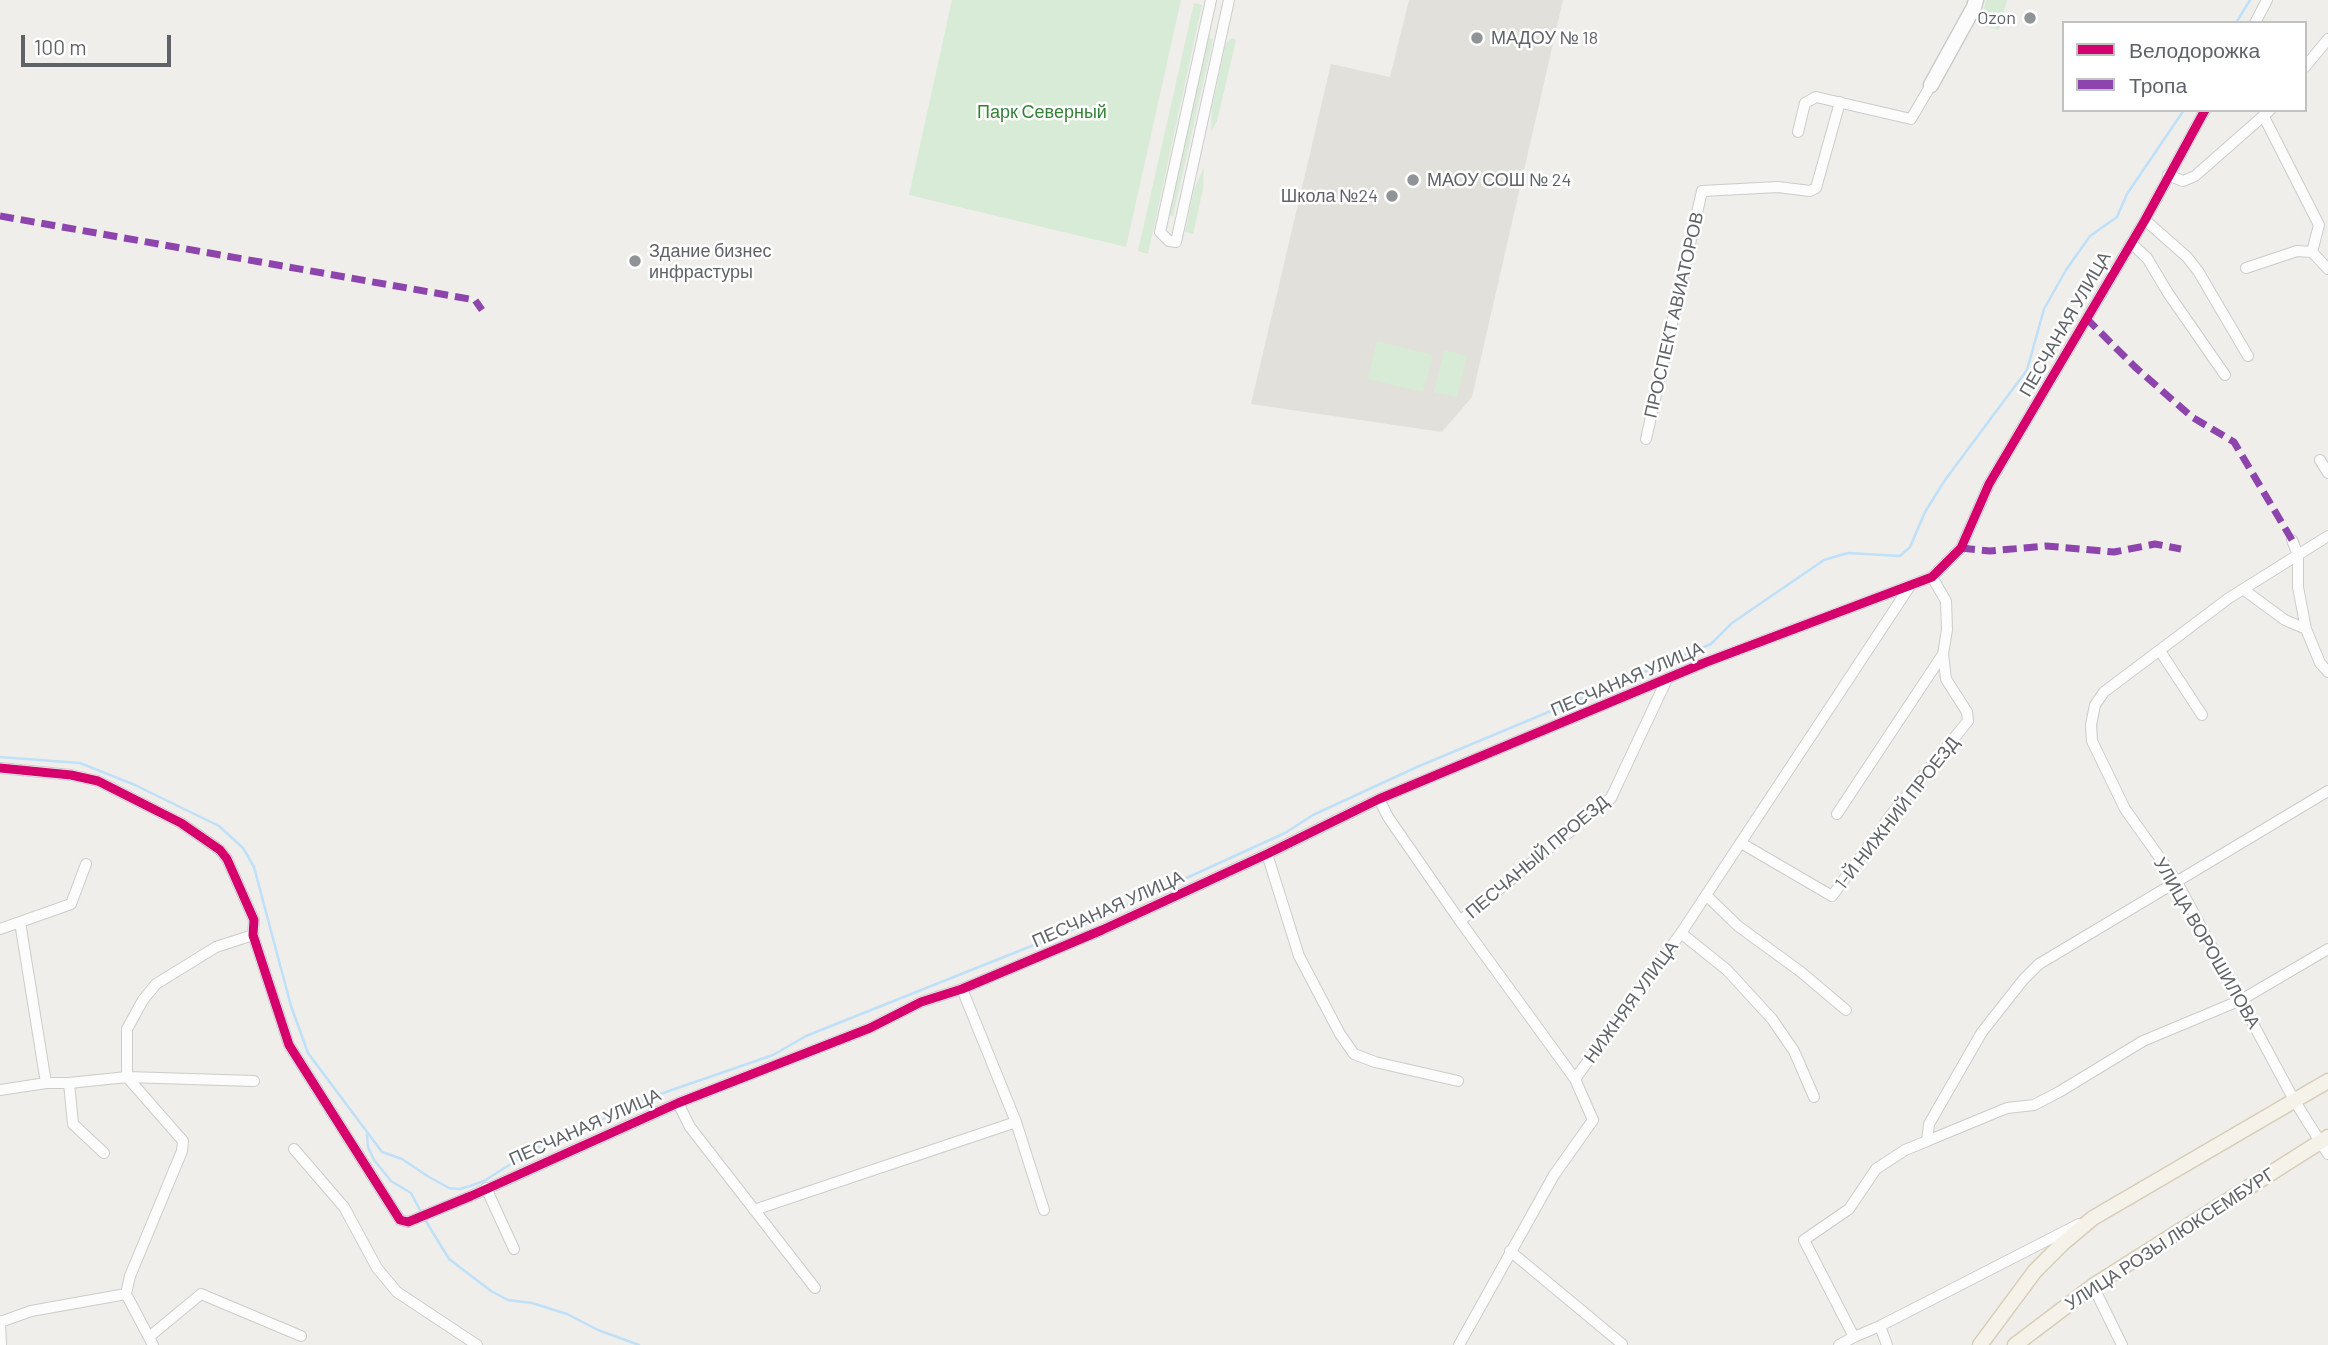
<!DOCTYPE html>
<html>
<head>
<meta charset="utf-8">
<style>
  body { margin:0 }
  #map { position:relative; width:2328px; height:1345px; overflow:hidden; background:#efeeea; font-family:Barlow,sans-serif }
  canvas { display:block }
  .legend { position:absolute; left:2062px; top:21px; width:245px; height:91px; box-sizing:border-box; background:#fff; border:2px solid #bfc1c3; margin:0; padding:9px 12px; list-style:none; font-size:21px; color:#5f6368 }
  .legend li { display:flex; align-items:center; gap:14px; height:35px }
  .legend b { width:35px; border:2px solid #bfc1c3 }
  .scale { position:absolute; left:21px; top:35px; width:150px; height:32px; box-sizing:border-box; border:4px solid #5f6368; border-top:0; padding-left:9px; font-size:21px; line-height:24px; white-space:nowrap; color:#5f6368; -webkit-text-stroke:5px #fff; paint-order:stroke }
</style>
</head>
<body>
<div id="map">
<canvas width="2328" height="1345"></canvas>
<ul class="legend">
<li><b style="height:9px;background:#d6006c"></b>Велодорожка</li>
<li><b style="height:9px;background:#8e44ad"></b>Тропа</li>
</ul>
<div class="scale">100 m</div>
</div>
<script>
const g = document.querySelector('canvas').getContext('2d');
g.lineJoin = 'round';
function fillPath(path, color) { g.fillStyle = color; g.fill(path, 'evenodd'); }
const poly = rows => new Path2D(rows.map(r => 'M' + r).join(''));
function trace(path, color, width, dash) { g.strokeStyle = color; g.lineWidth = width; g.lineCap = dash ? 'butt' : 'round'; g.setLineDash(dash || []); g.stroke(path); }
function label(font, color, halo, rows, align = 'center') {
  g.font = font + ' Barlow,sans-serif'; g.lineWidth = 5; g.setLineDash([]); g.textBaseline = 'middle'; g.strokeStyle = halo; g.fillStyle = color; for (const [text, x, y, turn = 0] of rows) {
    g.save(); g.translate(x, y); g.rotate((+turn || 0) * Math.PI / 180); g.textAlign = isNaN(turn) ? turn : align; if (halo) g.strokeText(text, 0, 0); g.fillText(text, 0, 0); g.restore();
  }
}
fillPath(poly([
  [1409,0,1563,0,1472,397,1442,432,1251,404,1331,64,1390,77]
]), '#e2e0da');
fillPath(poly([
  [952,0,1181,0,1126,247,909,195],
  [1986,0,2007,0,1999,30,1980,25],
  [1194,3,1202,5,1148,254,1138,251],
  [1208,38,1213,39,1173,216,1168,215],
  [1232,38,1236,40,1217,121,1211,132,1212,107,1226,43],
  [1204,167,1203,189,1193,234,1185,232,1194,190],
  [1377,341,1433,355,1423,392,1368,379],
  [1444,350,1467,356,1457,397,1434,392]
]), '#d8ebd6');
trace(poly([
  [2236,23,2250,0],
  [0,757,80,763,135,785,219,826,243,848,254,867,291,1006,308,1053,382,1152,402,1159,429,1177,449,1188,460,1189,470,1186,484,1181,536,1148,572,1134,640,1101,773,1055,806,1036,1079,927,1285,833,1313,815,1417,767,1711,644,1732,623,1824,560,1848,553,1900,556,1910,547,1925,512,1945,480,2027,370,2044,309,2066,270,2090,236,2117,217,2127,194,2184,110],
  [367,1135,368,1147,374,1160,391,1181,411,1193,421,1212],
  [424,1218,449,1259,491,1291,508,1300,532,1303,567,1314,598,1330,639,1345]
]), '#bfe0f9', 2.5);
const street = poly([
  [1211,0,1160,232,1169,241,1176,242,1229,0],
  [2255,23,2267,0],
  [2305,67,2328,39],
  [2264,117,2319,225,2312,252,2328,269],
  [1798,132,1805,103,1816,97,1911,119,1931,85],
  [2168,175,2183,181,2195,176,2270,110],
  [2145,220,2187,257,2198,271,2248,356],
  [2131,243,2147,258,2168,293,2225,375],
  [2246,268,2297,251,2312,252],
  [1646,439,1702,191,1778,187,1810,191,1816,188,1840,102],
  [2320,460,2328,473],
  [2328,536,2229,598,2104,692,2095,705,2091,725,2092,741,2125,809,2177,882,2294,1100,2328,1154],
  [2292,540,2298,555,2298,587,2306,629,2320,663,2328,672],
  [2244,590,2285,620,2306,629],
  [2160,651,2202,715],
  [0,768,71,775,98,781,181,823,220,850,227,859,254,920,253,935,289,1045,400,1220,408,1222,471,1196,678,1103,870,1028,921,1002,962,989,1102,930,1267,854,1379,799,1704,663,1932,577,1961,548,1989,484,2145,220,2205,110],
  [1379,799,1388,817,1460,921,1575,1079],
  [1837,814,1943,654,1947,630,1946,601,1932,577],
  [1741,843,1832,896,1891,815,1968,721,1967,712,1946,679,1943,654],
  [1267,854,1299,956,1340,1034,1354,1054,1375,1062,1458,1081],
  [1706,895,1738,926,1801,972,1846,1010],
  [1460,921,1611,798,1667,679],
  [20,922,46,1083],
  [0,929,71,904,86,864],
  [1681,933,1727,970,1772,1019,1794,1051,1814,1097],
  [962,989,1016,1122,1044,1210],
  [69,1083,73,1124,104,1153],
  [0,1090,46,1083,69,1083,127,1077,254,1081],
  [678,1103,690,1127,815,1288],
  [1927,1141,2007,1108,2034,1105,2059,1092,2143,1041,2241,1000,2328,949],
  [294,1149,344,1207,377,1268,397,1292,477,1345],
  [486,1188,514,1249],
  [754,1210,1016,1122],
  [1510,1251,1622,1344],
  [2093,1286,2122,1345],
  [0,1321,1,1345],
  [0,1322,31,1311,126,1294],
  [1880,1326,2079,1224],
  [149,1337,201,1294,301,1336],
  [153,1345,126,1294,130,1276,182,1151,183,1141,127,1077,127,1029,143,1000,156,984,216,947,253,935],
  [1459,1345,1554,1175,1593,1120,1575,1079,1681,933,1910,586],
  [1839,1345,1854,1337],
  [1887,1345,1880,1326,1854,1337,1804,1240,1849,1209,1876,1169,1905,1150,1927,1141,1929,1124,1982,1032,2023,980,2039,964,2328,791]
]);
const secondary = poly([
  [1931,85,1974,7,1976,0]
]);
const primary = poly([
  [1980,1345,2035,1271,2062,1244,2093,1218,2328,1081],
  [2015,1345,2093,1286,2328,1137]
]);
trace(street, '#cbcccc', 12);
trace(secondary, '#cacacb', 17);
trace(primary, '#d7ceb8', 17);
trace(street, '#fdfcfc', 10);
trace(secondary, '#fdfcfc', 14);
trace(primary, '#f4f2e9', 14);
trace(poly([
  [0,216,475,300,482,310],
  [2086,318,2135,367,2192,417,2234,442,2292,540],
  [1961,548,1990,551,2046,546,2114,552,2155,544,2181,549]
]), '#8e44ad', 7, [14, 7]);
trace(poly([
  [0,768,71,775,98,781,181,823,220,850,227,859,254,920,253,935,289,1045,400,1220,408,1222,471,1196,678,1103,870,1028,921,1002,962,989,1102,930,1267,854,1379,799,1704,663,1932,577,1961,548,1989,484,2145,220,2205,110]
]), '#d6006c', 9);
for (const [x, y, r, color] of [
  [2030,18,7,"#919496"],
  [1477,38,7,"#919496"],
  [1413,180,7,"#919496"],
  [1392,196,7,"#919496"],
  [635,261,7,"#919496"]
]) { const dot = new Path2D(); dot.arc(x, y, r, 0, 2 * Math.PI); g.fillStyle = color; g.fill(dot); trace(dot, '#fff', 2.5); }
label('18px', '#5f6368', '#fff', [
  ["Ozon",2016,18,"right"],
  ["МАДОУ № 18",1491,38],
  ["МАОУ СОШ № 24",1427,180],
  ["Школа №24",1378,196,"right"],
  ["Здание бизнес",649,251],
  ["инфрастуры",649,272]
], 'left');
label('18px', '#348238', '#fff', [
  ["Парк Северный",1042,112]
]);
label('18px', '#5f6368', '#fff', [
  ["ПРОСПЕКТ АВИАТОРОВ",1674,315,-77],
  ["ПЕСЧАНАЯ УЛИЦА",2065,324,-60],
  ["ПЕСЧАНАЯ УЛИЦА",1627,679,-23],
  ["1-Й НИЖНИЙ ПРОЕЗД",1897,813,-52],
  ["ПЕСЧАНЫЙ ПРОЕЗД",1537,857,-40],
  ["ПЕСЧАНАЯ УЛИЦА",1108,909,-24],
  ["УЛИЦА ВОРОШИЛОВА",2207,943,60],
  ["НИЖНЯЯ УЛИЦА",1631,1002,-54],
  ["ПЕСЧАНАЯ УЛИЦА",585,1127,-24],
  ["УЛИЦА РОЗЫ ЛЮКСЕМБУРГ",2170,1239,-33]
]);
</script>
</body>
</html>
